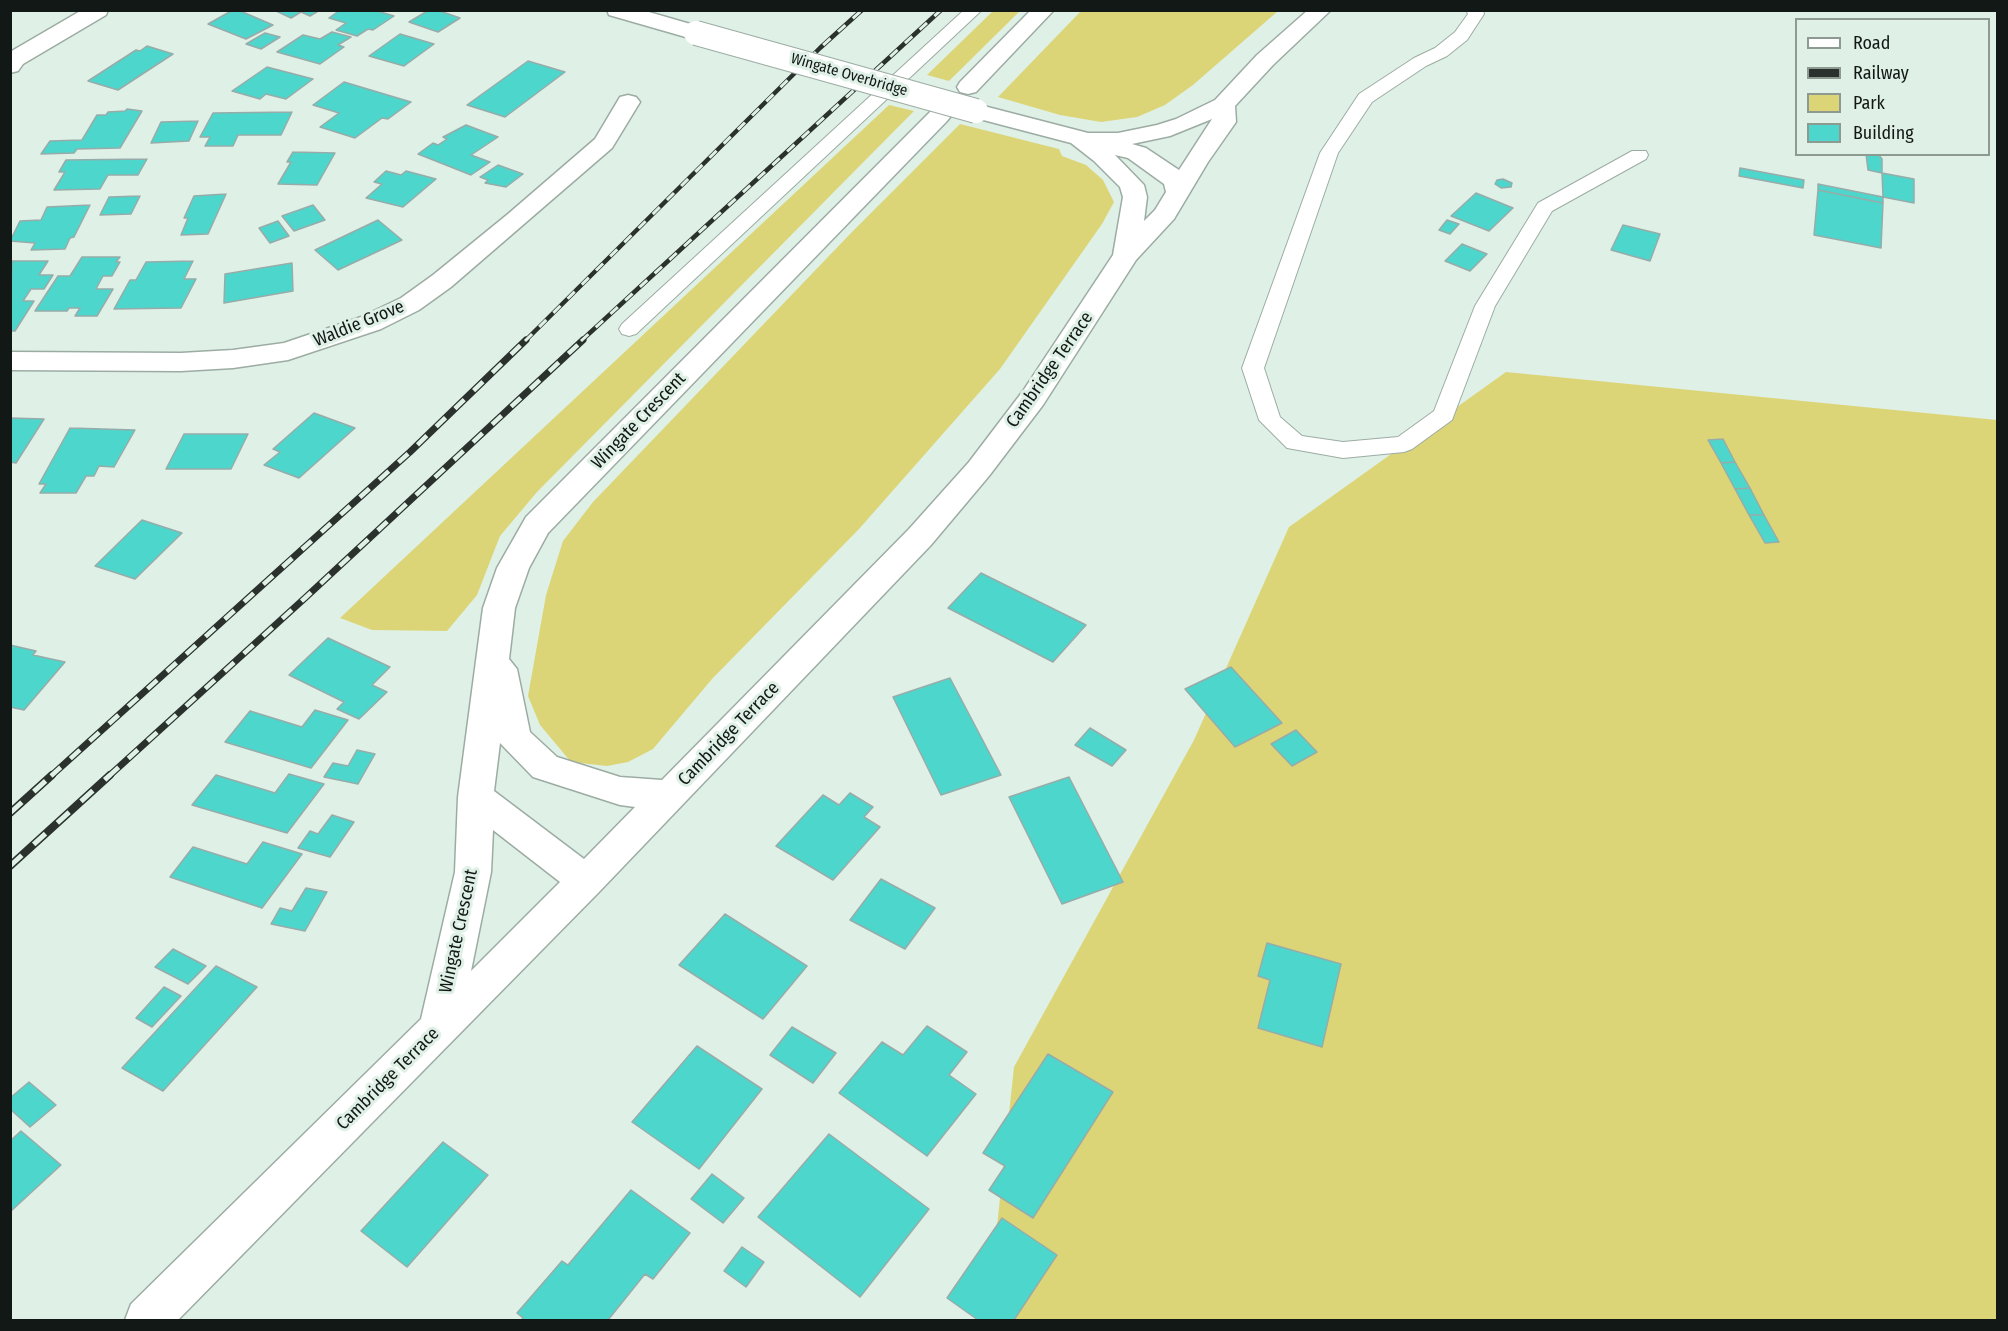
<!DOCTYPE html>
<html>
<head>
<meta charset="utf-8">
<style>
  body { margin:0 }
  #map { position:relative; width:2008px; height:1331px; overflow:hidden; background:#dff0e6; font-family:"Fira Sans Condensed",sans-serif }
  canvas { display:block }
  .frame { position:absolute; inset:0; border:12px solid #121815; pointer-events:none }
  .legend { position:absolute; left:1795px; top:18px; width:195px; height:138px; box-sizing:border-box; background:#dff0e6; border:2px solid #8d9a92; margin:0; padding:8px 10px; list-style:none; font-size:18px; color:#121815 }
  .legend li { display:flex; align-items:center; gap:12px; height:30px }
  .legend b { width:30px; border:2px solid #8d9a92 }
</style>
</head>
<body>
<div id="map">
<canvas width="2008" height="1331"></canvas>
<div class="frame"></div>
<ul class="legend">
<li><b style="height:8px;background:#fff"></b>Road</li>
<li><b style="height:8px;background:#2b322e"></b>Railway</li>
<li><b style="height:16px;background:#dcd578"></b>Park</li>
<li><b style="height:16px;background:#4dd6cc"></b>Building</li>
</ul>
</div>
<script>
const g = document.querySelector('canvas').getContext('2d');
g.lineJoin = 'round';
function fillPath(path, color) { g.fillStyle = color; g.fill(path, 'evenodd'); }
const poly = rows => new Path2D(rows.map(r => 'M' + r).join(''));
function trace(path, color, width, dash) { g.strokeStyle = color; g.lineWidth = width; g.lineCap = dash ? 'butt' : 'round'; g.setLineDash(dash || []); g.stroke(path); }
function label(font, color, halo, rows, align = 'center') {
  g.font = font + ' "Fira Sans Condensed",sans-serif'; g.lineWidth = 6; g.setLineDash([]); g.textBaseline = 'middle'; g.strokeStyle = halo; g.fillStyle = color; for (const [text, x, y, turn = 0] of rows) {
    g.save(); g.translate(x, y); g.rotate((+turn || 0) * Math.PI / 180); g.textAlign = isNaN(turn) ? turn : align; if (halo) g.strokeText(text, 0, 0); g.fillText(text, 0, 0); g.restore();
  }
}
fillPath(poly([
  [993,11,1020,11,949,81,927,75],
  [1081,11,1081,10,1278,11,1193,85,1165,105,1137,117,1101,122,1060,115,998,97],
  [889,105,914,111,537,492,500,536,477,595,447,631,372,630,340,618],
  [960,124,1059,149,1062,156,1086,165,1103,180,1114,202,1102,224,1000,369,859,529,712,679,653,749,628,762,607,766,571,762,540,725,528,696,546,595,563,541,593,502,851,233],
  [1506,372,1997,420,1997,1320,987,1320,1014,1067,1194,740,1289,527]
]), '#dcd578');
const building = poly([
  [233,10,238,10,273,25,246,39,208,24,233,10],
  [274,10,320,10,310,16,301,12,291,18,274,10],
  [340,10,374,10,394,16,373,30,368,29,357,36,336,30,346,23,329,18,340,10],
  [429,10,437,10,460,18,438,32,409,22,429,10],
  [332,32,351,37,338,45,344,47,320,64,277,52,303,35,320,39,332,32],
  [265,33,280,37,261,49,246,44,265,33],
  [400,34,434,44,404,66,369,56,400,34],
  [147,46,173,54,118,90,88,81,136,50,140,51,147,46],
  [528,61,565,72,505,117,467,105,528,61],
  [267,67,313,79,286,99,266,94,260,99,232,91,267,67],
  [344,82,411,102,388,119,382,118,355,138,320,127,339,113,313,105,344,82],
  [127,109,142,111,120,148,77,149,74,153,41,154,50,141,82,140,97,115,106,115,108,112,125,111,127,109],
  [292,112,281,135,238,135,233,146,205,146,210,137,200,137,213,113,292,112],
  [198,121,189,141,151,143,161,122,198,121],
  [466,125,498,137,471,155,490,162,471,175,418,154,433,143,438,145,447,139,443,137,466,125],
  [293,152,335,153,317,185,278,184,291,162,287,162,293,152],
  [1866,154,1878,154,1882,159,1882,173,1868,170,1866,154],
  [147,159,138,175,108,175,100,189,54,190,65,172,59,172,66,160,147,159],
  [498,165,523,174,506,187,485,183,488,180,480,177,498,165],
  [1740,168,1804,180,1803,188,1739,176,1740,168],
  [386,171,401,175,406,171,436,179,403,207,366,198,382,184,374,182,386,171],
  [1882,173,1914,179,1914,203,1883,197,1882,173],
  [1503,179,1512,183,1511,187,1501,188,1495,184,1497,180,1503,179],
  [1818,184,1883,197,1883,203,1818,190,1818,184],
  [1818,190,1883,203,1881,248,1814,235,1818,190],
  [1476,193,1513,208,1489,231,1451,216,1476,193],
  [226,194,208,234,181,235,188,218,184,218,194,196,226,194],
  [140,196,131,214,100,215,109,197,140,196],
  [90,205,74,237,70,238,65,249,31,250,35,243,10,241,20,221,41,220,47,207,90,205],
  [313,205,325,220,294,231,282,216,313,205],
  [378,220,402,240,338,270,315,250,378,220],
  [1447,220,1459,224,1450,234,1439,230,1447,220],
  [278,221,289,236,270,243,259,228,278,221],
  [1623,225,1660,234,1650,261,1611,250,1623,225],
  [1462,244,1487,254,1470,271,1445,261,1462,244],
  [82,257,120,257,116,262,120,262,112,276,103,276,96,289,113,289,97,316,75,316,80,308,69,308,67,311,35,311,58,276,70,276,82,257],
  [12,261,48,261,39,275,53,275,44,289,31,289,23,301,34,301,15,331,10,331,12,261],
  [193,261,184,279,196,279,181,308,114,309,130,280,136,280,146,262,193,261],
  [292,263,293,291,224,303,225,274,292,263],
  [314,413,355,428,299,478,264,465,280,452,273,449,314,413],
  [10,418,44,419,16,463,10,462,10,418],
  [70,428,135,430,114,467,99,466,94,476,86,476,76,493,40,493,46,484,39,484,70,428],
  [184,434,248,434,231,469,166,469,184,434],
  [1723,439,1735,462,1721,463,1708,440,1723,439],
  [1735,462,1750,488,1735,489,1721,463,1735,462],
  [1750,488,1764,515,1749,515,1735,489,1750,488],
  [1749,515,1764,515,1779,542,1765,543,1749,515],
  [142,520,182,533,135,579,95,566,142,520],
  [981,573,1086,625,1053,662,948,608,981,573],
  [328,638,390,667,372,685,387,692,359,719,337,709,344,702,289,675,328,638],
  [10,645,36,651,33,655,65,662,24,710,10,707,10,645],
  [1231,667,1282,723,1235,747,1185,689,1231,667],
  [950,678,1001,775,941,795,893,697,950,678],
  [315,710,348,720,311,768,225,742,250,711,302,727,315,710],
  [1090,728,1126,750,1112,766,1075,745,1090,728],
  [1296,730,1317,752,1292,766,1271,744,1296,730],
  [357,750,375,754,358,784,324,777,333,763,348,766,357,750],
  [289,774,324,784,287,833,192,805,216,775,275,793,289,774],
  [1069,777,1123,882,1062,904,1009,797,1069,777],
  [850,793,873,807,864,817,880,827,833,880,776,846,823,795,839,805,850,793],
  [332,815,354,822,330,857,298,848,310,831,318,834,332,815],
  [263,842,302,854,262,908,170,877,193,847,247,864,263,842],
  [881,879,935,908,905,949,850,920,881,879],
  [306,888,327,892,305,931,271,924,280,908,292,911,306,888],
  [725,914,807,966,763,1019,679,965,725,914],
  [1267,943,1341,964,1322,1047,1258,1028,1270,980,1258,976,1267,943],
  [173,949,206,966,188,984,155,967,173,949],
  [216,966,257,987,163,1091,122,1068,216,966],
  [164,987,181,996,152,1027,136,1018,164,987],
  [927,1026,967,1052,949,1075,976,1094,927,1156,839,1093,882,1042,903,1055,927,1026],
  [792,1027,836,1053,813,1083,770,1055,792,1027],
  [697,1046,762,1089,699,1169,632,1122,697,1046],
  [1048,1054,1113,1092,1033,1218,989,1190,1005,1166,983,1153,1048,1054],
  [29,1082,56,1105,30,1127,10,1109,10,1098,29,1082],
  [21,1131,61,1165,10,1212,10,1141,21,1131],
  [829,1134,929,1209,860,1297,758,1217,829,1134],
  [443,1142,488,1175,407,1267,361,1231,443,1142],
  [712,1174,744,1198,723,1223,691,1199,712,1174],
  [631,1190,690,1233,653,1279,645,1274,608,1320,521,1320,523,1318,517,1313,562,1261,568,1265,631,1190],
  [1002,1218,1057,1255,1014,1320,978,1320,947,1298,1002,1218],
  [742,1247,764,1262,746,1287,724,1271,742,1247]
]);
fillPath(building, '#4dd6cc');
trace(building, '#97aca9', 1.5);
const lane = poly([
  [964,10,982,10,636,334,629,336,622,334,619,329,622,324,964,10],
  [1466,10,1483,10,1484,14,1467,40,1447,56,1426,66,1372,102,1338,153,1264,368,1280,417,1302,436,1343,442,1398,437,1434,411,1475,306,1538,203,1632,151,1646,151,1648,155,1646,159,1552,211,1495,306,1452,420,1412,449,1404,452,1343,458,1287,448,1259,420,1242,368,1320,153,1359,94,1414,58,1435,48,1455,32,1468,14,1466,10]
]);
const street = poly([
  [628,95,636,97,640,102,612,148,451,287,419,310,381,329,288,360,233,368,181,371,10,370,10,352,181,353,233,350,284,343,361,317,401,298,433,275,508,214,595,139,620,97,628,95]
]);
const secondary = poly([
  [82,10,108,10,106,15,23,64,18,71,10,73,10,52,82,10],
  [607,10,642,10,704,28,707,33,704,38,696,40,609,15,607,10],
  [1031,10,1054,10,976,92,968,94,960,92,957,87,960,82,1031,10],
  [1308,10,1331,10,1273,65,1235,106,1236,122,1208,162,1174,219,1136,260,1043,405,989,476,931,545,599,892,178,1320,125,1320,131,1304,421,1019,455,872,458,797,483,608,497,568,526,517,931,111,939,109,947,111,951,116,947,121,548,533,529,568,515,608,509,659,517,669,530,732,557,757,620,777,662,780,909,529,969,462,1023,391,1113,255,1123,197,1120,187,1094,161,1071,143,968,116,964,111,968,106,976,104,1088,133,1118,133,1157,125,1176,119,1215,100,1257,55,1308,10],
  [1212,119,1179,170,1146,148,1132,144,1170,136,1212,119],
  [1115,155,1128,158,1164,184,1166,192,1155,210,1144,221,1147,197,1144,185,1115,155],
  [500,743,533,777,620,805,635,807,584,859,494,791,500,743],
  [493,830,560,882,471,971,491,872,493,830]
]);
trace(lane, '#9caca3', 2);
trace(street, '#9caca3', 3);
trace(secondary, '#9caca3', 3);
fillPath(lane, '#fff');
fillPath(street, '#fff');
fillPath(secondary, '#fff');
const railFar2 = poly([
  [525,341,820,48,862,10],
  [581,341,941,10]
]);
const railFar1 = poly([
  [51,776,410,452,526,340],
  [109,776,305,598,583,340]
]);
const rail = poly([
  [10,813,52,775],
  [10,866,110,775]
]);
trace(railFar2, '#2b322e', 4.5);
trace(railFar1, '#2b322e', 7);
trace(rail, '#2b322e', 8);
trace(railFar2, '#dff0e6', 3, [10]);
trace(railFar1, '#dff0e6', 4.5, [13]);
trace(rail, '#dff0e6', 5, [16]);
const secondaryBridge = poly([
  [696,33,976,111]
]);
trace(secondaryBridge, '#9caca3', 26, []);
trace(secondaryBridge, '#fff', 24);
label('15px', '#121815', '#dff0e6', [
  ["Wingate Overbridge",849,75,16]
]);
label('18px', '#121815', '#dff0e6', [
  ["Waldie Grove",359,324,-22],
  ["Cambridge Terrace",1050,370,-55],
  ["Wingate Crescent",639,421,-46],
  ["Cambridge Terrace",729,734,-46],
  ["Wingate Crescent",459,931,-78],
  ["Cambridge Terrace",388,1079,-45]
]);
</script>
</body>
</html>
